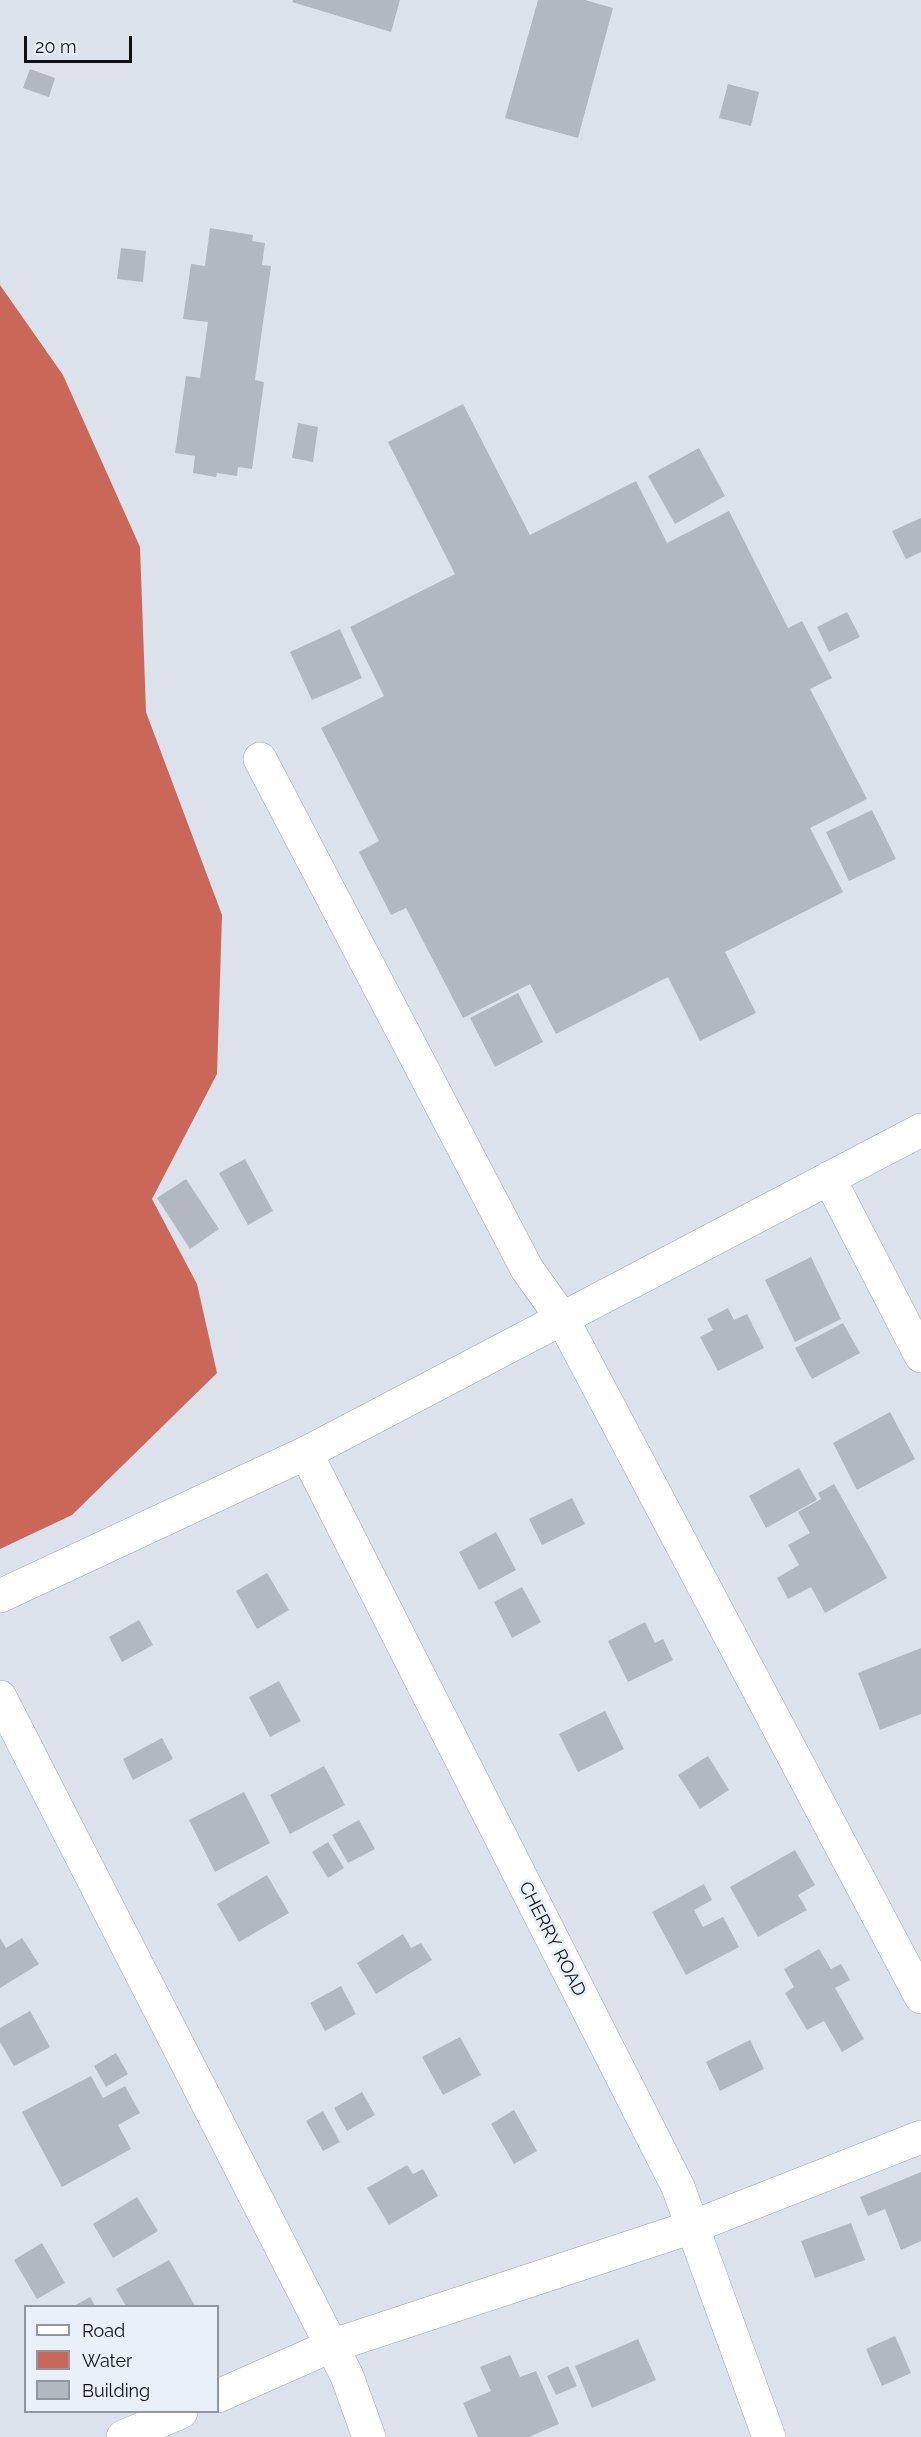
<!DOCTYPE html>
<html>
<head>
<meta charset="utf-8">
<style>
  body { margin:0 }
  #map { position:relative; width:921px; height:2437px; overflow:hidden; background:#dce2ec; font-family:Raleway,sans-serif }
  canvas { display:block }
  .legend { position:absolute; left:24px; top:2305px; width:195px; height:108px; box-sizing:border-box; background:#e9f0f9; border:2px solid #91969d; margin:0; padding:8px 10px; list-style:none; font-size:18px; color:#0e1013 }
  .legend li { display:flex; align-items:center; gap:12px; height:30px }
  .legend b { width:30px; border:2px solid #91969d }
  .scale { position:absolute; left:24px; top:36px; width:108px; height:27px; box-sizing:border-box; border:3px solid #0e1013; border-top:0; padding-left:8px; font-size:18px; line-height:21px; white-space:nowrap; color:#0e1013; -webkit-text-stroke:4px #e9f0f9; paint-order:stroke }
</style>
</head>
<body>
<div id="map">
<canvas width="921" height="2437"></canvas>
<ul class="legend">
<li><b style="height:8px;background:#fff"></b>Road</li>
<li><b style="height:16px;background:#ca6758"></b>Water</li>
<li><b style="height:16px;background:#b2b8c1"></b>Building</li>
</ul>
<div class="scale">20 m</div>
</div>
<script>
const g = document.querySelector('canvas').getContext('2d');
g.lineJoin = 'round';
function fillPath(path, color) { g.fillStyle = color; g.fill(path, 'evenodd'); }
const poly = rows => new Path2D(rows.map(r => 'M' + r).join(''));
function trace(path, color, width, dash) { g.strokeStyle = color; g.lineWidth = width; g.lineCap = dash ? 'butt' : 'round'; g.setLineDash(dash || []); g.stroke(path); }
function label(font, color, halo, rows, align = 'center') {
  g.font = font + ' Raleway,sans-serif'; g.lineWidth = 6; g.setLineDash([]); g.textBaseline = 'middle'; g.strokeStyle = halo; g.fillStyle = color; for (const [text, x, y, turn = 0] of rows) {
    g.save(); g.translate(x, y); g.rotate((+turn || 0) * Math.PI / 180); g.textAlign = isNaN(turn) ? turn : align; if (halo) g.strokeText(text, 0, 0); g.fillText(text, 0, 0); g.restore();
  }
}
fillPath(poly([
  [0,285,63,375,140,547,146,712,222,915,217,1074,152,1199,197,1284,217,1373,72,1515,0,1549]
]), '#ca6758');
fillPath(poly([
  [293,0,400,0,391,32,292,2],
  [538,0,585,0,613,8,578,138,505,118],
  [30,69,55,78,49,97,23,88],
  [728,84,759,92,751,126,719,118],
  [210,228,253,235,252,241,265,243,262,265,271,266,255,380,264,382,252,469,238,467,237,476,217,473,216,477,193,473,195,456,175,453,186,376,200,378,208,322,183,319,191,264,205,266],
  [121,248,146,251,143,282,117,279],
  [463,404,530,535,636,481,667,543,729,511,788,628,802,621,832,678,810,689,867,799,810,828,843,892,725,952,756,1013,700,1041,668,977,556,1034,530,984,463,1018,406,908,391,915,359,852,379,841,321,728,384,696,350,627,455,574,388,442],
  [298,423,318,427,313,462,292,458],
  [699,448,725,496,675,524,648,476],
  [921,518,921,552,906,559,892,531],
  [847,612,860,637,829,652,817,627],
  [340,629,362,678,312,700,290,652],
  [872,810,896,859,849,881,826,832],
  [518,993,543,1042,495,1067,470,1018],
  [245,1159,273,1211,248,1225,219,1173],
  [186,1179,219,1229,190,1249,157,1198],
  [811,1257,841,1319,795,1342,765,1280],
  [728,1308,734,1320,747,1314,764,1348,718,1371,700,1337,713,1330,707,1319],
  [843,1323,860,1353,812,1379,795,1348],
  [890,1412,915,1459,857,1490,833,1443],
  [799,1468,817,1500,766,1528,749,1496],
  [834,1484,887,1578,825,1613,811,1587,788,1599,777,1578,799,1565,788,1545,810,1533,798,1512,821,1499,818,1493],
  [572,1498,585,1524,542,1545,529,1519],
  [496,1532,516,1570,479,1590,459,1552],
  [267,1573,289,1610,257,1629,236,1591],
  [522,1587,541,1622,512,1638,494,1602],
  [139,1620,153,1645,122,1662,109,1637],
  [645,1622,655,1643,663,1639,673,1660,628,1682,608,1641],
  [921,1648,921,1714,880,1730,858,1673],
  [279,1681,301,1721,270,1737,249,1697],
  [605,1711,624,1749,578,1772,559,1734],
  [162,1738,173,1759,133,1780,123,1759],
  [708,1756,729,1790,700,1809,678,1775],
  [324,1766,345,1805,290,1834,270,1795],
  [244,1792,270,1843,215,1872,189,1820],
  [359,1820,375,1849,348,1863,332,1835],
  [328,1842,344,1868,328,1878,312,1852],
  [795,1850,815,1885,798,1895,807,1910,758,1937,730,1887],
  [267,1875,289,1913,239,1942,217,1904],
  [704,1884,712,1900,694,1910,703,1927,723,1917,739,1947,686,1975,652,1912],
  [403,1934,411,1948,421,1943,432,1960,376,1994,357,1963],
  [0,1938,6,1948,22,1938,39,1964,0,1988],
  [819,1949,831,1969,841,1964,850,1980,835,1988,864,2039,842,2052,824,2021,807,2030,785,1993,794,1987,784,1969],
  [341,1986,356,2014,325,2031,310,2003],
  [30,2011,50,2047,14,2066,0,2042,0,2028],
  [460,2037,481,2075,443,2095,422,2057],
  [750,2040,764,2069,720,2091,706,2062],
  [116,2053,128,2074,106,2087,94,2066],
  [91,2076,103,2098,125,2086,140,2113,118,2125,131,2149,62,2187,22,2112],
  [362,2092,375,2115,347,2131,334,2108],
  [514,2110,537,2151,514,2164,491,2124],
  [323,2111,340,2142,323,2151,306,2121],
  [407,2165,413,2174,423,2169,438,2196,389,2225,367,2188],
  [921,2172,921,2241,901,2250,885,2209,868,2216,860,2197],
  [137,2197,158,2231,113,2258,93,2224],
  [851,2223,865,2260,815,2278,801,2241],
  [42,2243,65,2283,37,2299,14,2260],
  [169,2260,195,2306,126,2306,116,2289],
  [90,2297,95,2306,74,2306],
  [895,2336,911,2373,882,2386,866,2349],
  [638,2339,656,2380,592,2408,575,2366],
  [510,2355,520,2377,536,2371,559,2424,529,2437,478,2437,463,2403,491,2391,480,2367],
  [568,2366,577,2386,556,2395,547,2376]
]), '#b2b8c1');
const minor = poly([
  [260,759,527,1269,562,1318,921,1997],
  [829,1178,921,1356],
  [0,1596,306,1453,921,1130],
  [0,1697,347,2376,369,2437],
  [218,2396,331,2346,692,2227,921,2137],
  [123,2437,181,2412]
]);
const tertiary = poly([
  [306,1453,678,2187,769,2437]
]);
trace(minor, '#9da3ac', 34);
trace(tertiary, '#9da3ac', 34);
trace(minor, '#fff', 33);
trace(tertiary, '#fff', 33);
label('18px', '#0e1013', '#e9f0f9', [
  ["CHERRY ROAD",552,1939,63]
]);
</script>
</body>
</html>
